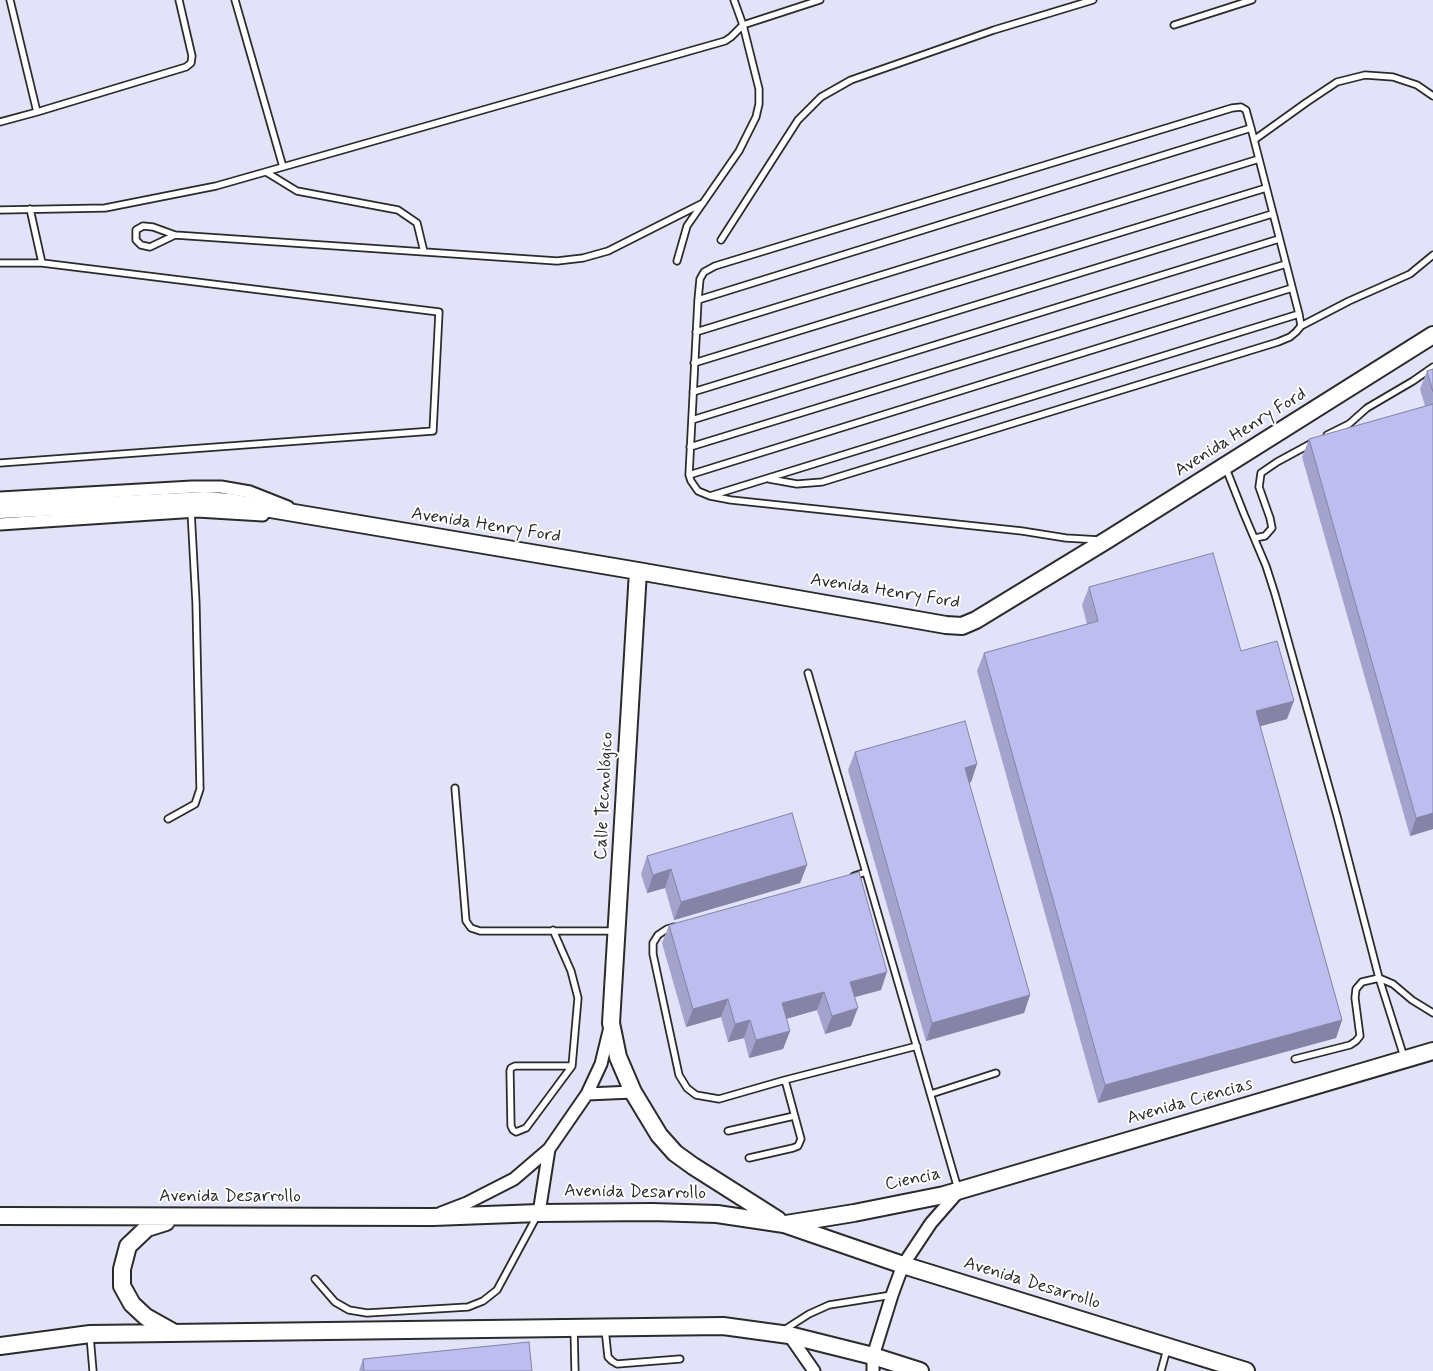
<!DOCTYPE html>
<html>
<head>
<meta charset="utf-8">
<style>
  body { margin:0 }
  canvas { display:block; background:#f2f2fc }
</style>
</head>
<body>
<canvas width="1433" height="1371"></canvas>
<script>
const g = document.querySelector('canvas').getContext('2d');
g.lineJoin = 'round';
function fillPath(path, color) { g.fillStyle = color; g.fill(path, 'evenodd'); }
const poly = rows => new Path2D(rows.map(r => 'M' + r).join(''));
function trace(path, color, width, dash) { g.strokeStyle = color; g.lineWidth = width; g.lineCap = dash ? 'butt' : 'round'; g.setLineDash(dash || []); g.stroke(path); }
function label(font, color, halo, rows, align = 'center') {
  g.font = font + ' Mynerve,sans-serif'; g.lineWidth = 4; g.setLineDash([]); g.textBaseline = 'middle'; g.strokeStyle = halo; g.fillStyle = color; for (const [text, x, y, turn = 0] of rows) {
    g.save(); g.translate(x, y); g.rotate((+turn || 0) * Math.PI / 180); g.textAlign = isNaN(turn) ? turn : align; if (halo) g.strokeText(text, 0, 0); g.fillText(text, 0, 0); g.restore();
  }
}
fillPath(poly([
  [0,0,1433,0,1433,1371,0,1371]
]), '#e2e2f8');
const lane = poly([
  [235,0,283,167],
  [1174,25,1252,0],
  [37,112,186,67,191,63,192,56,179,0],
  [0,122,37,112,10,0],
  [1254,140,1307,102,1337,82,1365,75,1393,77,1417,85,1433,96],
  [266,172,297,191,398,210,417,223,424,252],
  [30,209,42,263],
  [0,210,105,208,216,186,725,41,731,37,743,25,820,0],
  [175,235,150,247,141,245,136,240,136,230,143,226,153,227,175,235,557,261,583,258,608,251,703,203],
  [721,240,798,120,821,97,851,80,994,30,1093,0],
  [677,261,687,226,739,151,756,117,759,104,759,89,743,25,734,0],
  [0,263,42,263,439,312,433,431,0,463],
  [698,300,689,475,691,481,698,491,710,496,731,500,1022,531,1066,538,1100,540],
  [1301,326,1349,301,1410,274,1433,255],
  [696,332,1259,159],
  [694,363,1266,188],
  [693,392,1272,214],
  [692,420,1279,239],
  [1327,435,1349,424,1367,408,1413,381,1433,367],
  [690,447,1286,264],
  [1225,466,1244,514,1266,566,1275,594,1337,816,1379,978,1404,1057],
  [689,475,1292,288],
  [769,479,797,484,822,482,1278,342,1290,337,1296,332,1301,326,1299,314,1251,128,1246,110,1241,107,1232,108,715,266,704,272,700,279,698,300,1251,128],
  [710,496,1299,314],
  [1255,538,1265,536,1272,528,1270,518,1259,487,1261,473,1277,462,1312,443],
  [808,673,958,1189],
  [455,788,466,921,471,928,480,931,614,931],
  [168,819,195,804,200,789,196,603,191,511],
  [854,876,866,872],
  [674,927,667,929,658,935,653,943,653,954,679,1075,687,1088,696,1095,719,1099,785,1080,917,1046],
  [553,930,571,971,578,998,572,1066,526,1128,516,1132,513,1130,511,1126,510,1071,511,1068,515,1066,572,1066],
  [1295,1059,1350,1045,1356,1041,1360,1036,1355,998,1356,989,1362,982,1379,978,1393,984,1412,1000,1433,1013],
  [931,1094,996,1073],
  [728,1131,794,1116],
  [749,1158,793,1148,798,1146,801,1139,785,1080],
  [315,1279,335,1302,349,1310,367,1313,468,1307,483,1301,497,1290,538,1214],
  [574,1328,575,1371],
  [605,1329,608,1357,612,1361,617,1364,680,1359],
  [784,1330,809,1314,829,1305,892,1295],
  [90,1336,93,1371],
  [1161,1371,1167,1349]
]);
const street = poly([
  [0,498,192,487,221,487,250,492,288,507],
  [0,524,197,511,263,515],
  [587,1094,633,1092],
  [441,1213,467,1203,514,1179,549,1149,587,1094,601,1064,610,1027],
  [539,1213,549,1149],
  [789,1335,814,1371],
  [873,1371,873,1356,892,1295,903,1265,931,1223,959,1191]
]);
const secondary = poly([
  [0,510,205,500,229,502,638,571,946,625,962,626,976,620,1107,540,1433,335],
  [638,571,611,1023,618,1057,633,1092,659,1135,675,1153,693,1166,778,1220],
  [0,1216,433,1217,539,1213,652,1212,717,1214,784,1224,903,1265,1246,1371],
  [166,1222,147,1228,128,1246,122,1269,122,1286,132,1304,146,1317,171,1331],
  [786,1224,854,1213,944,1195,1433,1051],
  [0,1346,90,1334,723,1326,789,1335,873,1356,920,1371]
]);
trace(lane, '#2b2b2b', 9);
trace(street, '#2b2b2b', 15);
trace(secondary, '#2b2b2b', 20);
trace(lane, '#fff', 5.5);
trace(street, '#fff', 11);
trace(secondary, '#fff', 16);
fillPath(poly([
  [1433,369,1433,829,1410,836,1302,457,1309,439,1425,406,1420,389,1427,371],
  [1089,587,1241,651,1287,719,1260,726,1342,1020,1336,1038,1098,1103,977,671,984,653,1087,624,1082,605],
  [855,752,977,764,971,782,969,783,1030,995,1024,1013,926,1041,848,770],
  [647,856,807,865,800,883,674,920,665,888,647,893,641,874],
  [669,925,881,990,855,997,851,1026,825,1034,817,1010,786,1019,790,1031,783,1049,749,1058,744,1038,728,1042,721,1017,686,1027,662,943],
  [363,1359,532,1371,359,1371]
]), '#a3a3ce');
fillPath(poly([
  [1294,701,1287,719,1250,729,1256,711],
  [977,764,971,782,959,786,965,768],
  [1433,813,1433,829,1410,836,1416,818],
  [807,865,800,883,674,920,681,902],
  [671,869,665,888,647,893,653,875],
  [887,972,881,990,844,1000,850,982],
  [824,992,817,1010,775,1022,782,1003],
  [1030,995,1024,1013,926,1041,932,1023],
  [728,999,721,1017,686,1027,693,1009],
  [858,1008,851,1026,825,1034,832,1016],
  [750,1020,744,1038,728,1042,735,1024],
  [1342,1020,1336,1038,1098,1103,1105,1085],
  [790,1031,783,1049,749,1058,756,1040]
]), '#8584a7');
const building = poly([
  [1433,369,1433,392,1427,371,1433,369],
  [1433,404,1433,813,1416,818,1309,439,1433,404],
  [1213,553,1241,651,1277,641,1294,701,1256,711,1342,1020,1105,1085,984,653,1098,621,1089,587,1213,553],
  [965,721,977,764,965,768,1030,995,932,1023,855,752,965,721],
  [792,813,807,865,681,902,671,869,653,875,647,856,792,813],
  [859,872,887,972,850,982,858,1008,832,1016,824,992,782,1003,790,1031,756,1040,750,1020,735,1024,728,999,693,1009,669,925,859,872],
  [529,1342,532,1371,364,1371,363,1359,529,1342]
]);
fillPath(building, '#bebdef');
trace(building, '#8584a7', 1);
label('18px', '#2b2b2b', '#fff', [
  ["Avenida Henry Ford",1241,433,-32],
  ["Avenida Henry Ford",486,526,9],
  ["Avenida Henry Ford",885,592,9],
  ["Calle Tecnológico",605,796,-87],
  ["Avenida Ciencias",1190,1102,-16],
  ["Ciencia",913,1180,-12],
  ["Avenida Desarrollo",635,1193,1],
  ["Avenida Desarrollo",230,1197],
  ["Avenida Desarrollo",1032,1284,17]
]);
</script>
</body>
</html>
